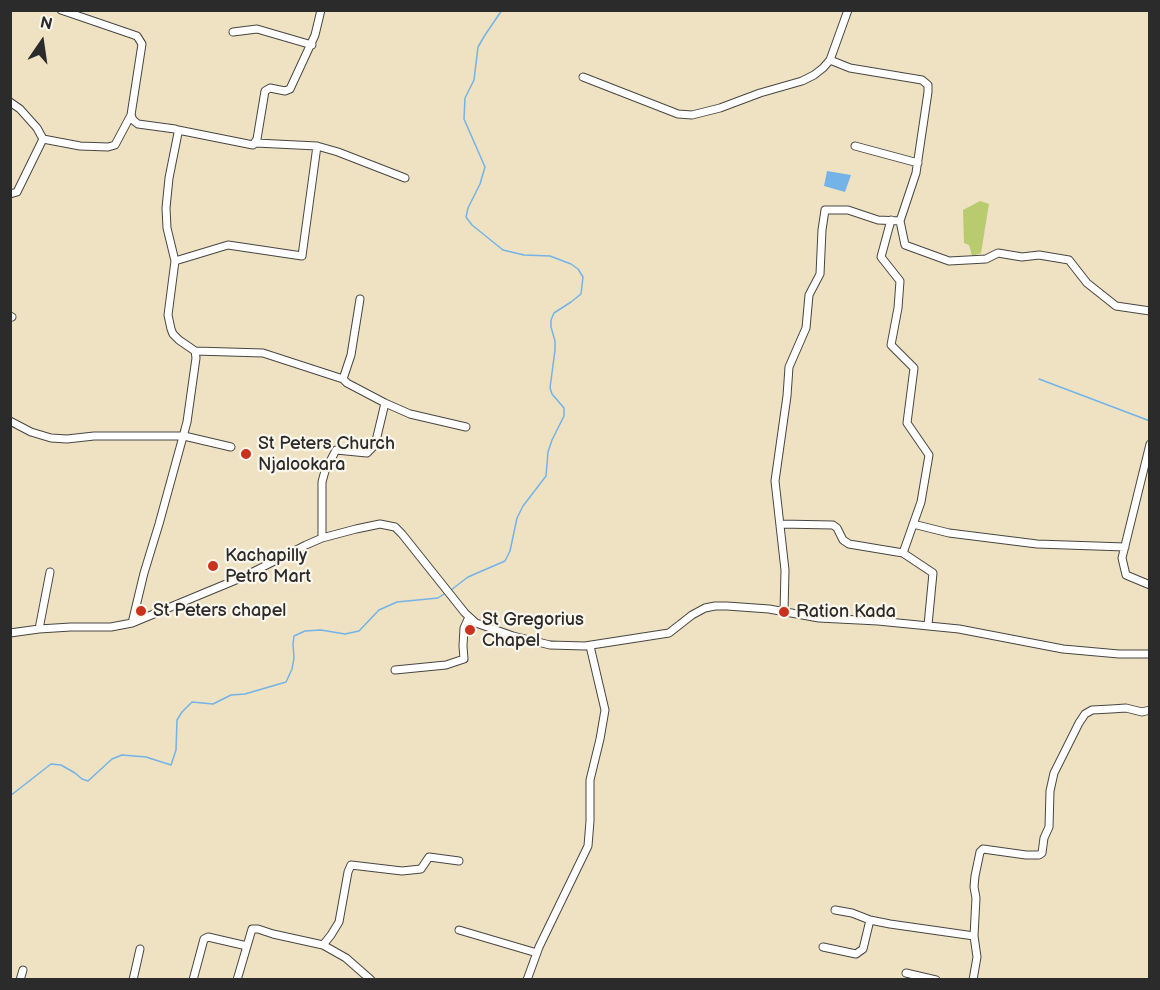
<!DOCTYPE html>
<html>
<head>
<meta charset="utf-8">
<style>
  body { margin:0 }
  #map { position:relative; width:1160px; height:990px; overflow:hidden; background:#eee2c3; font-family:"Balsamiq Sans",sans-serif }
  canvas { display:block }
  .frame { position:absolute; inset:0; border:12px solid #2b2b2b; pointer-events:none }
  .north { position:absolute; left:12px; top:12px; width:60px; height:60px; -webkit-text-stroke:4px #fbf7ec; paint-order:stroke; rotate:13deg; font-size:16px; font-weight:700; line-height:24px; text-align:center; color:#2b2b2b }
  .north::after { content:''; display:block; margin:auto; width:21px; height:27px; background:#2b2b2b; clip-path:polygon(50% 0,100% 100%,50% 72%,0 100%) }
</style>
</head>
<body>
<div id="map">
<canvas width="1160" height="990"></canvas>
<div class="frame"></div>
<div class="north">N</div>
</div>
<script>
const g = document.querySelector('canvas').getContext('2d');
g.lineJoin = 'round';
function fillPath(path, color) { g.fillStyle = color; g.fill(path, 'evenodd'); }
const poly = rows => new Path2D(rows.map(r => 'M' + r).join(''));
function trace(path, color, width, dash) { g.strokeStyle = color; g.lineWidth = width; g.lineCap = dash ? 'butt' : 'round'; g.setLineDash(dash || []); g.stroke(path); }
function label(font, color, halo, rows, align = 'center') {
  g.font = font + ' "Balsamiq Sans",sans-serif'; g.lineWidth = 4.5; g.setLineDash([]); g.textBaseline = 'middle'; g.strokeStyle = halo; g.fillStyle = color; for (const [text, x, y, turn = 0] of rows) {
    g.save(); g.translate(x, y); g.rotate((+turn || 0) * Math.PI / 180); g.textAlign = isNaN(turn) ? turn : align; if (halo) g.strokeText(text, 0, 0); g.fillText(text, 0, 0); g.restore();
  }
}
fillPath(poly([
  [980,201,989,204,981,253,972,256,969,245,964,243,963,210]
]), '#b8cb6e');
fillPath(poly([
  [827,171,851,175,845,192,824,186]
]), '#73b3e7');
trace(poly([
  [1039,379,1150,421],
  [451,590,468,577,505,561,510,551,517,518,523,506,546,476,548,452,552,440,564,416,564,408,552,394,550,388,555,350,555,341,551,327,551,320,554,313,571,302,581,294,583,277,578,269,571,264,550,256,524,255,503,250,472,225,466,217,468,208,480,184,485,167,464,119,465,98,474,80,478,47,485,35,502,10],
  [10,796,51,764,61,765,75,773,82,779,88,781,112,759,122,755,146,757,171,765,176,750,177,720,182,712,192,702,213,704,231,695,245,694,286,682,292,669,294,658,293,644,294,636,305,631,321,630,345,634,359,631,379,610,397,602,438,598,447,592]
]), '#73b3e7', 1.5);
const minor = poly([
  [61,10,137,36,142,44,131,115,133,120,138,124,175,129,178,130,178,133,169,178,166,208,167,228,175,261,168,315,171,329,173,334,179,340,195,351,196,358,187,422,159,524,144,573,132,623],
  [233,32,257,29,312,45],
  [583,77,678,114,692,115,720,108,760,93,802,81,814,75,823,68,830,60,848,10],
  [10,102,20,109,37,128,43,139],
  [178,130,253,145,257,139,265,91,270,88,285,91,290,89,315,35,321,10],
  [43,139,80,146,108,147,115,145,131,115],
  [256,143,317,146,338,152,405,178],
  [855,146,918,163],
  [10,194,17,192,43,139],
  [891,220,881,257,900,281,898,308,891,345,914,368,907,423,929,455,921,502,903,553,933,573,928,625],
  [900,221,905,245,949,261,986,259,998,253,1022,257,1039,255,1069,260,1087,283,1116,306,1150,311],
  [175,261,228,245,302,256,317,146],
  [10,316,12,317],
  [195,351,263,353,343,379,347,383,385,403,410,414,466,427],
  [343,379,351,355,360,299],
  [10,421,31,432,51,438,67,439,94,436,184,436,231,447],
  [1150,444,1122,558,1126,575,1150,585],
  [780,524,833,525,837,528,843,540,849,544,903,553],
  [913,524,949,533,1037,544,1125,547],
  [322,538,322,482,325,471,336,450,367,453,375,445,385,403],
  [784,612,785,570,775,481,787,396,789,367,806,328,809,295,820,274,822,230,825,210,848,210,878,220,900,221,916,173,928,92,928,85,922,80,850,68,830,60],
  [39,629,50,572],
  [10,633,39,629,71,627,111,627,132,623,243,577,306,545,322,538,356,529,380,524,395,527,402,534,465,613,476,623,513,636,550,645,585,646,669,633,692,615,705,608,715,606,727,606,769,609,819,618,878,621,959,629,1063,649,1119,654,1150,654],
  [395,670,446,665,464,659,463,646,464,628,469,617],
  [835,910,852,913,870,920,890,924,974,936],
  [459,930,537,953],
  [323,945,331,935,339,922,348,872,351,865,402,871,421,869,429,857,459,861],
  [823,947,856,954,863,949,870,920],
  [906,973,936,980],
  [20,980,23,970],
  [133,980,140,949],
  [193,980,204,939,208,937,247,946],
  [237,980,252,929,258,929,273,934,323,945,346,958,371,980],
  [527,980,539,947,588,846,590,821,590,780,600,739,605,710,590,646],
  [973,980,977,957,974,936,976,898,974,887,975,876,980,852,983,849,1026,855,1039,855,1042,853,1044,838,1049,827,1050,791,1054,773,1079,723,1085,714,1092,710,1111,709,1126,708,1142,712,1150,710]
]);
trace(minor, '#484642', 9);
trace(minor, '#fff', 7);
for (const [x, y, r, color] of [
  [246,454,6,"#c8321e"],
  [213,566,6,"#c8321e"],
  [141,611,6,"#c8321e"],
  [784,612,6,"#c8321e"],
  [470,630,6,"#c8321e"]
]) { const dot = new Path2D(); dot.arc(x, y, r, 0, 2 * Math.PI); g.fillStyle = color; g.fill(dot); trace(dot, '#fbf7ec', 2); }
label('18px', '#2b2b2b', '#fbf7ec', [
  ["St Peters Church",258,444],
  ["Njalookara",258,465],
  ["Kachapilly",225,556],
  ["Petro Mart",225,577],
  ["St Peters chapel",153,611],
  ["Ration Kada",796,612],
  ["St Gregorius",482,620],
  ["Chapel",482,641]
], 'left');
</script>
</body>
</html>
